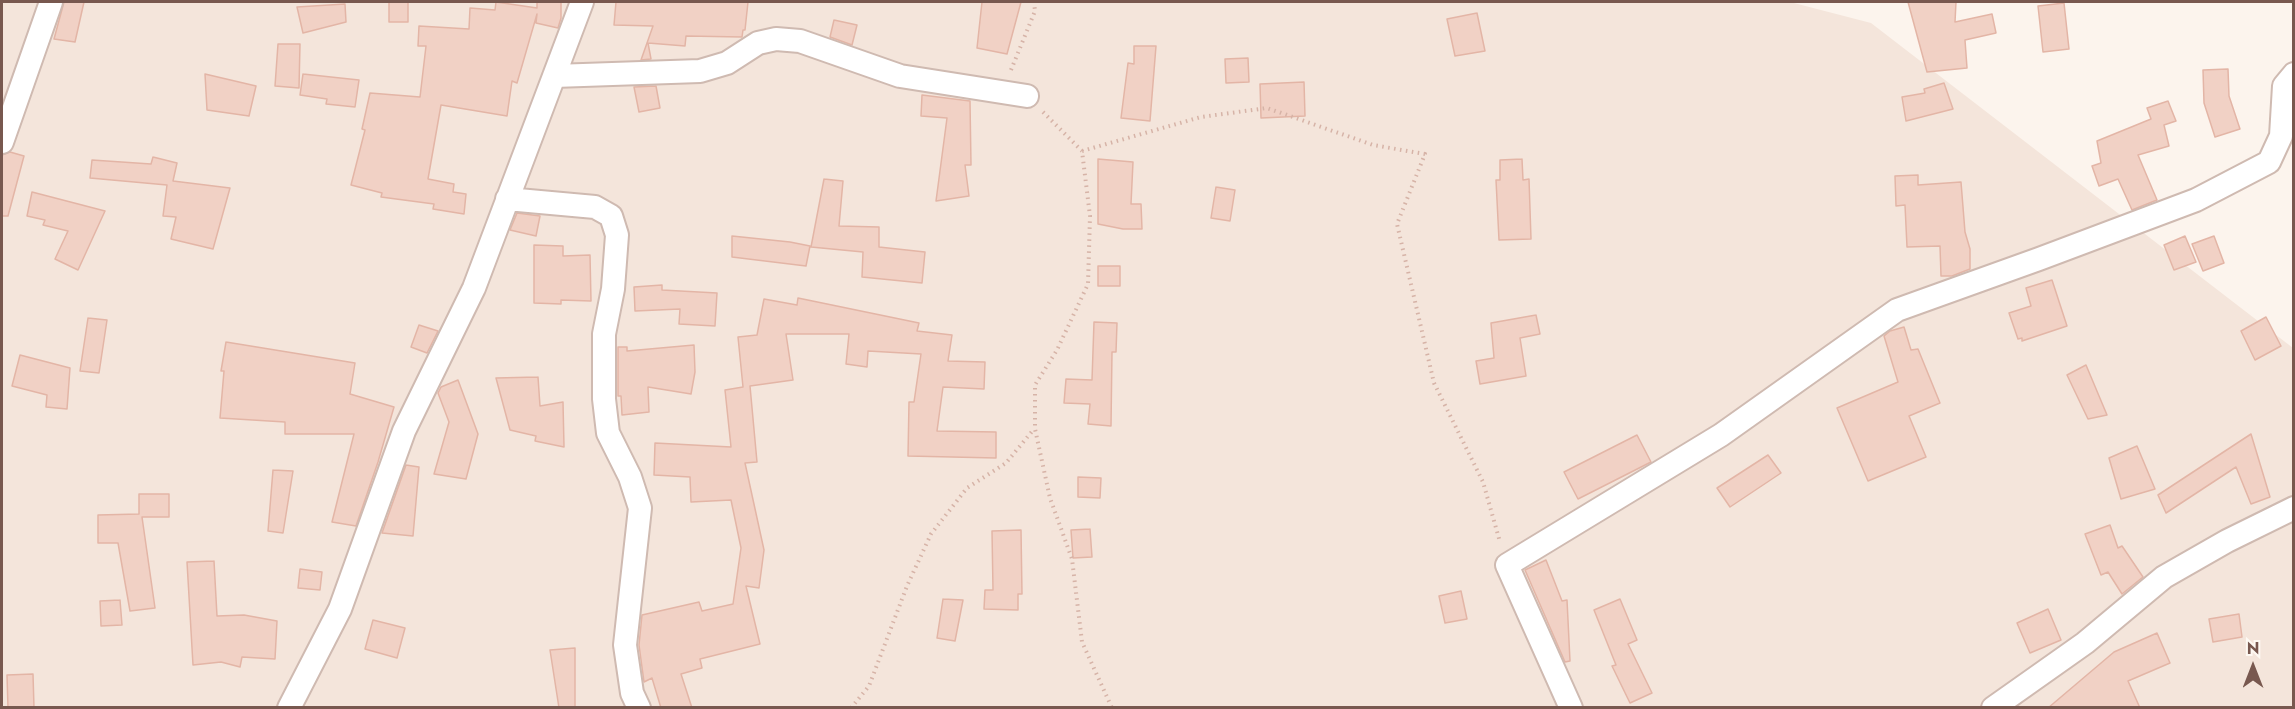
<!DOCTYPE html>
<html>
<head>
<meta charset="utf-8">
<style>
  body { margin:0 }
  #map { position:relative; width:2295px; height:709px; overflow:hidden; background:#fcf4ed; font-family:Jost,sans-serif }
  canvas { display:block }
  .frame { position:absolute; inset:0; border:3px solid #78584f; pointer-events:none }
  .north { position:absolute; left:2223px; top:637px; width:60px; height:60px; -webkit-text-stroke:4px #fef9f3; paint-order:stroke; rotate:0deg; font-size:16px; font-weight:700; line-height:24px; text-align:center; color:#78584f }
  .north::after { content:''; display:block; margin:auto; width:21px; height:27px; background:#78584f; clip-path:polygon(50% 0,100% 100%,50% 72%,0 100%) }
</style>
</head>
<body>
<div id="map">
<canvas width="2295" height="709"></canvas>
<div class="frame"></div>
<div class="north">N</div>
</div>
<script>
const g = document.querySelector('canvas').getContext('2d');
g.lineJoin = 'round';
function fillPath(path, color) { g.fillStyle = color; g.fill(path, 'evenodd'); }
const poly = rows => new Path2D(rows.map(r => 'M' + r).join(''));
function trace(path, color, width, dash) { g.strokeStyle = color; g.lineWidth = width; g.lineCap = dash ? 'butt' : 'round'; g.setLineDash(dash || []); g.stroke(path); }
fillPath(poly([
  [2,2,1790,2,1871,23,2293,348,2293,707,2,707]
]), '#f4e5db');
const building = poly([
  [64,2,84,2,75,42,54,39,64,2],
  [389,2,408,2,408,22,389,22,389,2],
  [496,2,537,8,537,2,561,2,561,18,558,28,536,23,537,14,517,83,512,81,507,116,441,105,428,179,454,184,453,192,466,194,464,214,433,209,434,204,381,197,382,193,351,185,365,130,362,129,370,93,420,97,426,46,418,46,419,26,469,29,470,8,495,10,496,2],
  [616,2,748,2,745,30,743,30,742,37,686,36,685,46,648,43,651,59,641,60,653,26,614,25,616,2],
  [982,2,1021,2,1007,54,977,48,982,2],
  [1908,2,1956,2,1955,22,1992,14,1996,33,1965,40,1967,68,1927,72,1908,2],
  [2064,3,2069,49,2043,52,2038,6,2064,3],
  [345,4,346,22,303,33,297,7,345,4],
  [1477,13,1485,51,1455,56,1447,19,1477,13],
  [834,20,857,25,852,45,830,37,834,20],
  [278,44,300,44,299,88,275,86,278,44],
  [1134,46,1156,46,1150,121,1121,118,1128,63,1134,64,1134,46],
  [1248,58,1249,82,1226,83,1225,59,1248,58],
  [2228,69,2229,96,2240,129,2215,137,2204,103,2203,70,2228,69],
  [205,74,256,86,249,116,207,110,205,74],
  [303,74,359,80,355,107,326,104,327,99,300,95,303,74],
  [1304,82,1305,116,1261,118,1260,84,1304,82],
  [1944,83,1953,109,1906,121,1902,97,1925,93,1924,89,1944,83],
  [656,86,660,108,639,112,634,87,656,86],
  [922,95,970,101,971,165,965,165,969,196,936,201,947,118,921,116,922,95],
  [2168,101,2176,121,2164,125,2169,146,2138,155,2157,200,2132,210,2118,179,2099,186,2092,166,2101,163,2097,141,2151,119,2147,108,2168,101],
  [10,152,24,156,8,216,2,216,2,155,10,152],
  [153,157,177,163,173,181,230,188,213,249,171,239,176,217,163,216,167,185,90,178,92,160,151,164,153,157],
  [1098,159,1133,162,1131,204,1141,204,1142,229,1123,229,1098,224,1098,159],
  [1522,159,1523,180,1529,179,1531,239,1499,240,1496,180,1500,180,1500,160,1522,159],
  [1918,175,1918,185,1961,182,1965,232,1970,249,1970,269,1952,276,1941,276,1940,246,1907,247,1905,205,1896,206,1895,176,1918,175],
  [824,179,843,181,839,226,879,227,879,247,925,252,922,283,862,277,863,252,811,247,824,179],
  [1216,187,1235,190,1230,221,1211,218,1216,187],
  [32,192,105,211,78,270,55,259,68,231,43,225,45,220,27,216,32,192],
  [517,213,540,216,536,236,510,230,517,213],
  [732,236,790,242,810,246,806,266,732,257,732,236],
  [2185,236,2196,262,2174,270,2164,245,2185,236],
  [2214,236,2224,263,2203,271,2192,244,2214,236],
  [534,245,563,246,563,256,590,255,591,301,561,300,561,304,534,303,534,245],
  [1098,266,1120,266,1120,286,1098,286,1098,266],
  [2052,280,2067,326,2022,341,2022,338,2018,339,2009,313,2031,306,2026,288,2052,280],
  [662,285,662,290,717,293,715,326,679,324,680,309,635,311,634,287,662,285],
  [798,298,919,323,917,331,952,335,948,361,985,362,984,389,943,387,937,431,996,432,996,458,908,456,909,402,914,402,921,354,868,351,867,367,846,364,849,334,786,334,793,380,750,386,757,462,745,463,764,550,759,588,746,586,760,644,700,659,702,668,681,674,692,708,661,708,652,678,644,682,639,645,642,615,699,602,702,611,733,604,741,548,731,500,691,502,690,477,654,475,655,443,731,447,725,390,743,387,738,337,757,335,764,299,797,305,798,298],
  [1536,315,1540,334,1520,338,1526,376,1480,384,1476,361,1494,358,1491,323,1536,315],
  [2266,317,2281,346,2255,360,2241,331,2266,317],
  [88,318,107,320,99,373,80,371,88,318],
  [1094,322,1117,323,1116,352,1112,352,1111,426,1088,424,1090,404,1064,403,1066,379,1092,380,1094,322],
  [419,325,438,331,427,353,411,347,419,325],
  [1904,327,1911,350,1918,349,1940,403,1909,416,1926,457,1868,481,1837,408,1898,382,1884,336,1890,331,1904,327],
  [226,342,355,363,350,394,394,407,378,462,356,526,332,522,354,434,285,434,285,422,220,418,224,371,221,371,226,342],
  [694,345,695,372,691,394,648,387,649,412,622,415,621,396,618,396,618,347,627,347,627,351,694,345],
  [20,355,70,368,67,409,46,407,47,395,12,386,20,355],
  [2086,365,2107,415,2088,419,2067,375,2086,365],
  [538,377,540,406,563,402,564,447,535,441,536,436,510,430,496,378,538,377],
  [458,380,478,434,466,479,434,474,449,422,438,393,441,387,458,380],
  [2251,434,2270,497,2251,504,2236,467,2166,513,2158,495,2251,434],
  [1637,435,1651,462,1578,499,1564,472,1637,435],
  [2137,446,2155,489,2121,499,2109,458,2137,446],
  [1768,455,1781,473,1730,507,1717,488,1768,455],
  [406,465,419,467,413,536,382,533,406,465],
  [273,470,293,471,283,533,268,531,273,470],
  [1078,477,1101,478,1100,498,1078,497,1078,477],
  [139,494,169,494,169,517,142,517,155,608,130,611,118,543,98,543,98,515,139,514,139,494],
  [2110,525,2118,548,2122,546,2143,577,2122,594,2108,572,2101,575,2085,534,2110,525],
  [1090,529,1092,557,1073,558,1071,530,1090,529],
  [1021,530,1022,594,1018,594,1018,610,984,609,985,590,993,590,992,531,1021,530],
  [1546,560,1562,601,1567,600,1570,661,1565,662,1525,570,1546,560],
  [214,561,217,616,244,615,277,621,275,659,242,657,240,667,221,662,193,665,187,562,214,561],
  [300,569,322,572,320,590,298,588,300,569],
  [1461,591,1467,619,1445,623,1439,596,1461,591],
  [943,599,963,600,955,641,937,638,943,599],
  [1620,599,1637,640,1628,644,1652,693,1630,703,1612,666,1616,665,1594,610,1620,599],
  [120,600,122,625,101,626,100,601,120,600],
  [2048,609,2061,640,2030,653,2017,623,2048,609],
  [2239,614,2242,637,2213,642,2209,619,2239,614],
  [373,620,405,628,397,658,365,649,373,620],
  [2157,633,2170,663,2128,681,2140,708,2048,708,2114,652,2157,633],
  [575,648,575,708,559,708,550,650,575,648],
  [33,674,34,708,8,708,7,675,33,674]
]);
fillPath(building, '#f1d1c5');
trace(building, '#e3b5a6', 1.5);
const street = poly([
  [554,76,700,71,727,63,758,43,776,39,800,41,900,76,1027,96],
  [2,142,51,2],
  [507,199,595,207,611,216,617,235,613,289,604,334,604,399,608,433,630,477,640,508,625,645,632,693,639,708],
  [289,708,340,609,404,431,474,288,582,2],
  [1571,708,1507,565,1721,435,1897,310,2039,259,2196,200,2269,162,2281,136,2284,86,2294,74],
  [1993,708,2085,643,2164,577,2227,541,2294,508]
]);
trace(street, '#cfbab1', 26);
trace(poly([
  [1011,70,1035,11,1034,2],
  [1043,112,1082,151,1090,216,1088,284,1057,350,1035,385,1035,429,1050,498,1072,559,1082,642,1112,708],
  [1082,151,1201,117,1267,108,1373,145,1425,154,1397,224,1434,383,1483,482,1500,542],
  [851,708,869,686,907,586,931,534,967,488,1006,463,1034,429]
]), '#d6b3a7', 4, [1.5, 4.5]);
trace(street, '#fff', 22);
</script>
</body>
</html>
